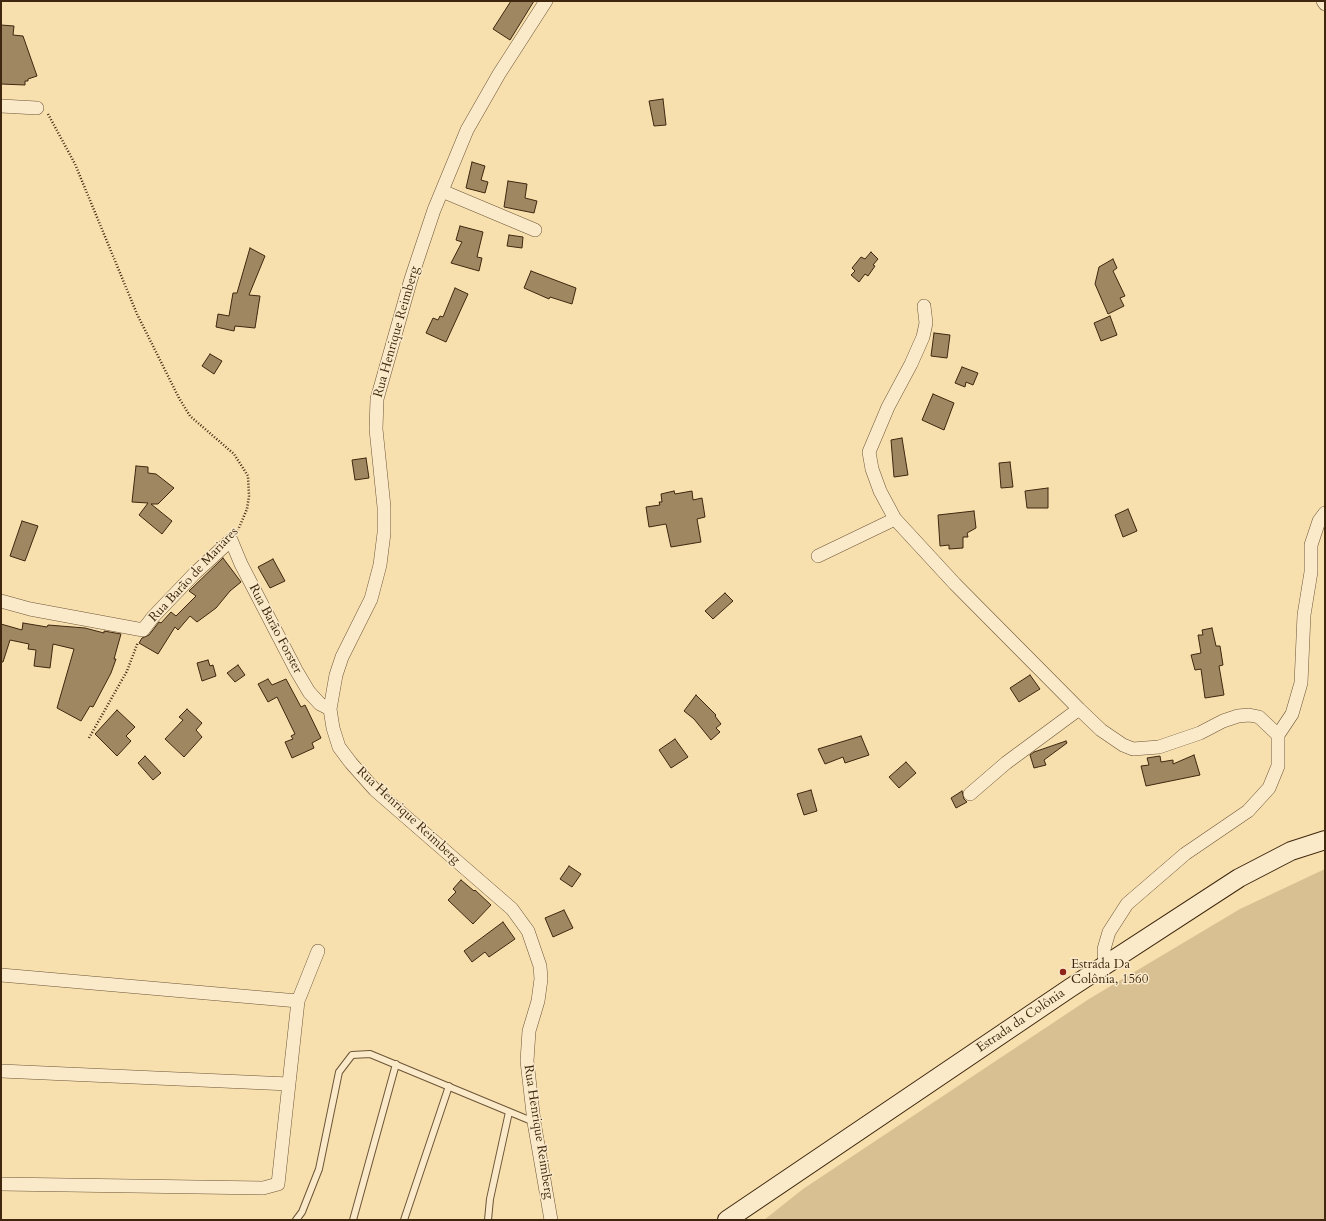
<!DOCTYPE html>
<html>
<head>
<meta charset="utf-8">
<style>
  body { margin:0 }
  #map { position:relative; width:1326px; height:1221px; overflow:hidden; background:#f7dfae; font-family:Cardo,serif }
  canvas { display:block }
  .frame { position:absolute; inset:0; border:2px solid #3e270e; pointer-events:none }
</style>
</head>
<body>
<div id="map">
<canvas width="1326" height="1221"></canvas>
<div class="frame"></div>
</div>
<script>
const g = document.querySelector('canvas').getContext('2d');
g.lineJoin = 'round';
function fillPath(path, color) { g.fillStyle = color; g.fill(path, 'evenodd'); }
const poly = rows => new Path2D(rows.map(r => 'M' + r).join(''));
function trace(path, color, width, dash) { g.strokeStyle = color; g.lineWidth = width; g.lineCap = dash ? 'butt' : 'round'; g.setLineDash(dash || []); g.stroke(path); }
function label(font, color, halo, rows, align = 'center') {
  g.font = font + ' Cardo,serif'; g.lineWidth = 3; g.setLineDash([]); g.textBaseline = 'middle'; g.strokeStyle = halo; g.fillStyle = color; for (const [text, x, y, turn = 0] of rows) {
    g.save(); g.translate(x, y); g.rotate((+turn || 0) * Math.PI / 180); g.textAlign = isNaN(turn) ? turn : align; if (halo) g.strokeText(text, 0, 0); g.fillText(text, 0, 0); g.restore();
  }
}
fillPath(poly([
  [1325,869,1325,1220,764,1220,803,1189,1089,999,1240,909]
]), '#d8c093');
const building = poly([
  [511,1,534,1,510,40,493,29,511,1],
  [1,25,14,26,13,35,23,36,37,76,28,79,28,81,25,81,25,85,1,84,1,25],
  [663,99,666,125,654,126,649,101,663,99],
  [472,162,485,166,481,180,488,182,485,193,466,188,472,162],
  [508,181,527,184,525,198,537,201,534,213,504,207,508,181],
  [460,226,483,232,477,257,482,258,479,271,451,263,462,242,456,240,460,226],
  [509,235,523,237,522,248,507,246,509,235],
  [250,248,265,256,249,295,260,296,255,328,235,326,234,331,216,327,218,314,229,316,233,293,237,293,250,248],
  [871,252,878,259,873,265,875,266,868,276,865,274,859,282,851,275,855,271,852,268,861,257,865,259,871,252],
  [1113,259,1117,268,1113,271,1125,296,1120,298,1124,306,1108,314,1095,284,1099,267,1113,259],
  [531,271,576,288,572,304,550,297,549,299,524,288,531,271],
  [455,288,468,294,446,342,426,333,433,318,438,320,440,316,443,317,455,288],
  [1110,316,1117,335,1101,341,1094,323,1110,316],
  [934,333,950,335,947,358,931,356,934,333],
  [210,354,222,361,214,374,202,366,210,354],
  [962,367,978,373,973,385,966,382,965,387,955,383,962,367],
  [933,394,954,403,944,430,922,420,933,394],
  [902,438,908,475,894,477,891,440,902,438],
  [366,458,369,478,355,480,352,460,366,458],
  [1010,462,1013,487,1001,488,999,463,1010,462],
  [136,466,148,467,148,473,156,474,174,488,158,504,151,504,172,521,162,534,139,515,148,503,132,502,136,466],
  [1048,488,1048,508,1027,508,1025,491,1048,488],
  [674,491,675,494,692,491,693,500,702,498,705,517,697,519,701,542,671,547,666,524,649,527,646,507,660,505,659,502,662,502,661,494,674,491],
  [1128,509,1137,531,1123,537,1115,515,1128,509],
  [974,511,976,528,967,533,968,537,963,537,963,548,949,549,949,545,940,546,938,515,974,511],
  [22,521,38,526,25,561,10,556,22,521],
  [223,558,241,582,230,591,216,608,197,622,190,616,178,630,175,627,158,654,139,643,142,638,149,635,159,622,161,623,171,612,176,616,196,596,189,591,223,558],
  [273,559,285,581,270,588,258,567,273,559],
  [725,593,733,601,713,619,705,611,725,593],
  [23,623,47,627,48,625,85,628,104,633,104,631,121,634,114,659,116,659,111,673,93,707,90,706,81,721,57,708,74,649,53,644,50,668,34,666,36,650,28,649,29,644,10,640,3,662,1,662,1,624,22,630,23,623],
  [1212,628,1216,646,1220,646,1223,665,1219,666,1224,695,1205,698,1201,669,1195,670,1191,655,1201,653,1198,635,1203,635,1202,630,1212,628],
  [208,660,210,666,213,665,216,676,202,681,197,663,208,660],
  [238,665,245,675,235,682,227,673,238,665],
  [1030,675,1040,689,1019,702,1010,688,1030,675],
  [268,679,272,685,286,679,301,707,305,705,321,738,312,743,314,748,292,758,285,742,293,739,291,736,295,734,277,697,268,702,258,684,268,679],
  [696,695,716,715,715,716,721,724,716,728,720,732,711,740,694,719,684,711,696,695],
  [187,709,202,723,196,730,202,737,184,757,165,739,183,720,179,717,187,709],
  [117,710,135,727,126,736,131,741,117,756,95,734,117,710],
  [861,736,869,755,845,763,843,757,825,764,818,749,861,736],
  [675,739,688,757,671,768,659,750,675,739],
  [1066,741,1067,743,1044,760,1046,765,1034,768,1030,755,1034,752,1066,741],
  [1194,755,1200,775,1146,786,1141,766,1149,765,1147,758,1160,756,1161,762,1173,760,1173,764,1194,755],
  [145,756,161,773,153,780,138,763,145,756],
  [906,762,916,773,899,788,889,777,906,762],
  [811,790,817,811,804,815,797,794,811,790],
  [962,791,964,799,967,802,956,808,951,798,962,791],
  [569,866,581,874,572,887,560,879,569,866],
  [461,880,474,891,475,890,491,905,473,924,448,900,456,892,453,889,461,880],
  [564,910,573,928,553,937,545,918,564,910],
  [503,922,515,939,489,957,485,952,472,962,464,951,503,922]
]);
fillPath(building, '#9e8761');
trace(building, '#3e270e', 1);
const service = poly([
  [296,1220,302,1212,319,1169,339,1072,352,1055,370,1054,534,1122],
  [353,1220,396,1064],
  [404,1220,449,1086],
  [488,1220,490,1199,509,1112]
]);
const minor = poly([
  [546,1,499,74,467,130,434,210,411,279,377,399,376,429,384,507,384,533,380,565,371,599,342,657,336,675,330,709,333,728,339,747,351,763,375,790,512,909,528,931,540,966,541,979,538,1001,529,1031,527,1061,534,1122,551,1220],
  [1323,1,1325,4],
  [1,106,37,108],
  [442,191,535,230],
  [924,306,926,323,923,337,911,364,888,407,869,452,872,469,880,491,895,519,955,584,1079,709,1101,730,1123,745,1133,749,1159,747,1200,733,1223,721,1238,716,1249,715,1259,717,1278,735,1278,766,1269,788,1248,811,1185,854,1127,904,1109,932,1104,949,1105,966],
  [818,556,895,519],
  [1,601,30,609,143,630,153,617,195,573,231,540,241,564,296,670,309,692,320,704,330,709],
  [1278,735,1292,714,1301,683,1304,615,1311,572,1311,545,1319,521,1325,513],
  [970,794,1006,763,1079,709],
  [1,975,298,1001],
  [1,1071,289,1084],
  [1,1184,263,1188,278,1184,298,1001,318,951]
]);
const secondary = poly([
  [727,1220,1070,988,1239,878,1291,851,1325,840]
]);
trace(service, '#6c5536', 8);
trace(minor, '#6c5536', 14);
trace(secondary, '#3e270e', 20);
trace(poly([
  [48,114,75,164,137,314,179,398,190,416,234,454,248,476,249,496,247,509,238,530],
  [89,738,127,671,138,642]
]), '#3e270e', 2.5, [1, 2]);
trace(service, '#faeaca', 6);
trace(minor, '#faeaca', 13);
trace(secondary, '#faeaca', 18);
for (const [x, y, r, color] of [
  [1063,972,4,"#8f2418"]
]) { const dot = new Path2D(); dot.arc(x, y, r, 0, 2 * Math.PI); g.fillStyle = color; g.fill(dot); trace(dot, '#faeaca', 1.5); }
label('13px', '#3e270e', '#faeaca', [
  ["Rua Henrique Reimberg",397,332,-74],
  ["Rua Barão de Mariares",194,575,-47],
  ["Rua Barão Forster",275,629,62],
  ["Rua Henrique Reimberg",408,816,43],
  ["Estrada da Colônia",1021,1021,-34],
  ["Rua Henrique Reimberg",538,1132,81]
]);
label('13px', '#3e270e', '#faeaca', [
  ["Estrada Da",1071,965],
  ["Colônia, 1560",1071,980]
], 'left');
</script>
</body>
</html>
